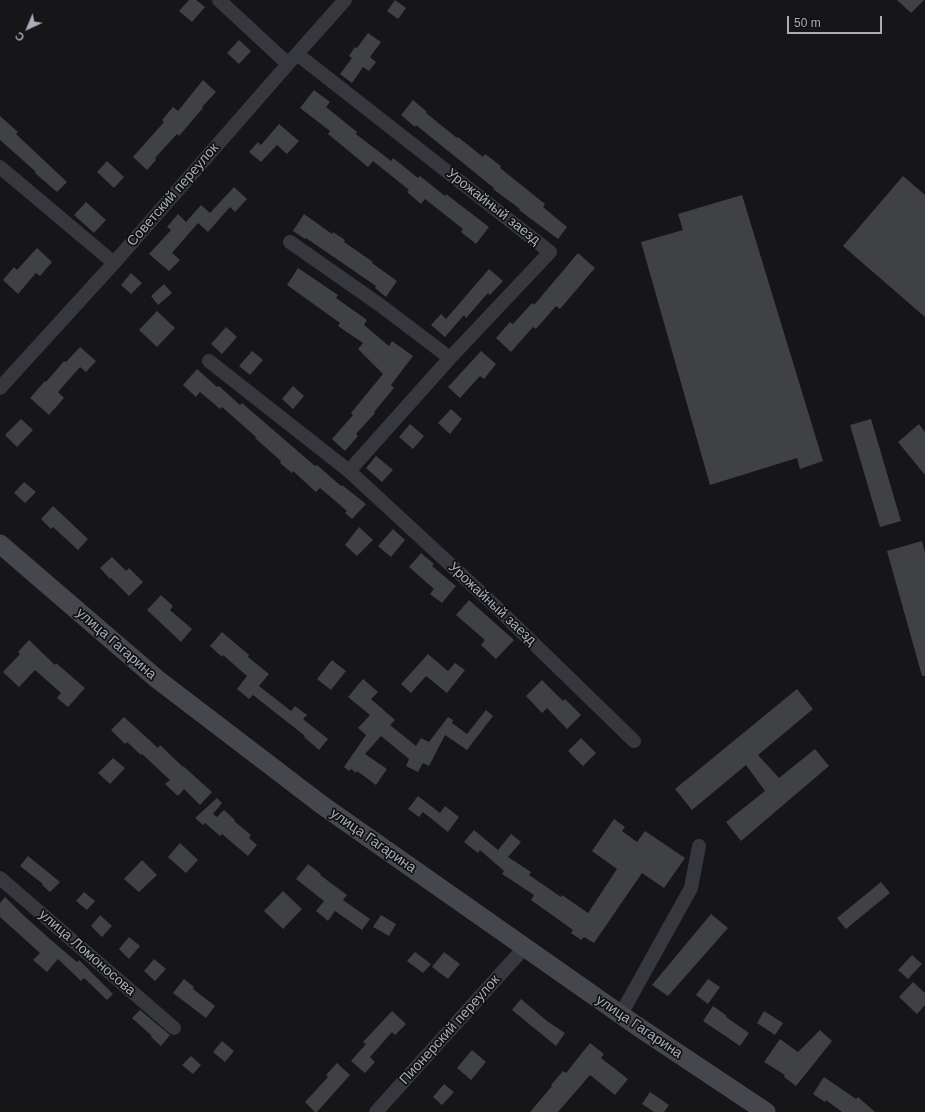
<!DOCTYPE html>
<html>
<head>
<meta charset="utf-8">
<style>
  body { margin:0 }
  #map { position:relative; width:925px; height:1112px; overflow:hidden; background:#161618; font-family:Helvetica,sans-serif }
  canvas { display:block }
  .north { position:absolute; left:8px; top:8px; width:40px; height:40px; -webkit-text-stroke:3px #111113; paint-order:stroke; rotate:224deg; font-size:11px; font-weight:700; line-height:16px; text-align:center; color:#a8adb8 }
  .north::after { content:''; display:block; margin:auto; width:14px; height:18px; background:#a8adb8; clip-path:polygon(50% 0,100% 100%,50% 72%,0 100%) }
  .scale { position:absolute; left:787px; top:16px; width:95px; height:18px; box-sizing:border-box; border:2px solid #a8adb8; border-top:0; padding-left:5px; font-size:12px; line-height:14px; white-space:nowrap; color:#a8adb8; -webkit-text-stroke:3px #111113; paint-order:stroke }
</style>
</head>
<body>
<div id="map">
<canvas width="925" height="1112"></canvas>
<div class="north">С</div>
<div class="scale">50 m</div>
</div>
<script>
const g = document.querySelector('canvas').getContext('2d');
g.lineJoin = 'round';
function fillPath(path, color) { g.fillStyle = color; g.fill(path, 'evenodd'); }
const poly = rows => new Path2D(rows.map(r => 'M' + r).join(''));
function trace(path, color, width, dash) { g.strokeStyle = color; g.lineWidth = width; g.lineCap = dash ? 'butt' : 'round'; g.setLineDash(dash || []); g.stroke(path); }
function label(font, color, halo, rows, align = 'center') {
  g.font = font + ' Helvetica,sans-serif'; g.lineWidth = 3.5; g.setLineDash([]); g.textBaseline = 'middle'; g.strokeStyle = halo; g.fillStyle = color; for (const [text, x, y, turn = 0] of rows) {
    g.save(); g.translate(x, y); g.rotate((+turn || 0) * Math.PI / 180); g.textAlign = isNaN(turn) ? turn : align; if (halo) g.strokeText(text, 0, 0); g.fillText(text, 0, 0); g.restore();
  }
}
fillPath(poly([
  [189,0,196,0,205,7,192,22,179,11],
  [395,0,406,8,398,19,387,11],
  [897,0,924,0,911,13],
  [368,33,381,42,370,57,376,62,369,71,363,67,352,83,340,74,352,58,349,56,355,47,357,48],
  [239,40,251,51,239,64,227,53],
  [203,80,216,92,202,107,203,108,179,136,177,134,155,158,156,160,147,170,133,157,164,122,162,120,173,107,178,111],
  [314,90,330,102,326,107,357,132,356,134,391,161,393,158,418,178,420,176,445,196,446,194,489,227,476,244,461,232,463,229,425,199,421,204,407,192,409,190,373,161,368,167,328,134,330,131,300,108],
  [413,100,427,112,426,113,457,138,458,137,483,157,485,154,501,166,500,168,545,204,543,207,567,227,558,239,519,210,520,209,493,189,494,188,416,125,415,127,401,115],
  [0,116,18,132,16,134,67,182,57,192,35,173,36,172,0,140],
  [279,124,299,141,287,154,277,145,261,162,249,152,258,142,261,145],
  [107,161,124,177,114,188,97,172],
  [903,176,925,195,925,317,843,246],
  [234,187,247,199,235,212,230,207,208,232,198,223,172,253,180,260,169,271,149,254,171,230,167,227,178,214,186,222,201,205,210,213],
  [742,195,823,461,800,469,797,458,710,485,641,242,683,230,678,214],
  [86,202,106,220,94,233,74,215],
  [304,214,332,234,333,232,345,240,344,242,373,262,372,263,397,281,386,297,375,288,376,286,306,238,305,239,293,231],
  [37,248,52,262,40,276,36,273,18,294,3,280,14,267,17,270],
  [578,253,595,268,560,309,556,306,536,329,533,327,511,352,496,338,510,322,513,324,532,303,534,305],
  [298,268,338,295,336,298,367,320,364,325,389,346,392,341,413,356,391,385,394,388,374,412,375,413,356,434,358,436,345,451,332,439,353,415,351,413,383,374,358,349,363,343,338,326,340,323,287,285],
  [489,269,503,281,490,295,488,293,466,318,464,315,445,337,431,325,441,314,446,319],
  [131,273,142,283,131,294,121,285],
  [164,284,172,293,158,305,151,296],
  [157,311,175,328,157,347,139,330],
  [226,327,237,337,222,354,211,344],
  [80,347,96,361,86,372,80,367,58,392,64,398,49,415,30,398,45,381,46,382,64,361,66,362],
  [252,351,263,360,250,375,239,366],
  [481,351,496,364,484,379,480,376,460,398,448,387],
  [197,369,217,387,219,386,240,405,242,403,315,466,317,465,341,486,342,485,366,504,352,519,345,513,347,511,320,488,316,492,293,471,292,473,280,463,281,461,255,438,256,437,222,407,220,409,200,392,196,397,183,385],
  [293,386,304,396,293,409,282,399],
  [451,409,462,419,450,434,438,423],
  [21,419,33,430,17,447,5,435],
  [871,419,901,521,880,527,850,425],
  [410,424,424,436,413,449,399,437],
  [919,424,925,432,925,475,898,442],
  [376,456,393,470,382,482,366,468],
  [24,482,36,492,25,503,14,493],
  [53,506,88,539,78,550,53,527,51,529,41,519],
  [359,527,373,540,357,556,345,545],
  [393,529,405,540,391,557,378,546],
  [922,541,925,553,925,676,922,676,887,551],
  [421,553,434,564,432,566,456,586,442,603,430,594,434,589,409,567],
  [112,557,126,571,129,568,143,582,129,596,111,578,110,579,100,568],
  [161,595,173,606,170,610,192,629,181,642,147,610],
  [469,600,514,640,496,659,481,645,485,640,456,615],
  [222,632,249,655,248,657,269,674,259,686,291,711,295,706,307,715,303,719,328,739,319,750,304,737,305,736,253,695,249,699,237,689,247,676,223,655,222,657,210,646],
  [29,640,55,665,56,663,85,688,68,707,57,698,61,693,35,670,19,687,3,672,20,654,18,652],
  [428,654,448,671,455,663,465,670,447,693,426,676,411,693,401,684],
  [332,660,346,671,331,690,317,679],
  [363,679,378,692,371,699,395,720,390,725,416,746,421,738,429,742,448,717,453,720,452,723,467,734,486,710,493,716,467,750,445,735,429,766,423,763,418,772,406,766,409,759,381,736,365,754,387,769,376,785,357,771,356,773,351,769,349,771,344,767,366,735,358,728,370,715,348,697],
  [542,680,563,701,565,699,581,715,567,729,547,708,542,713,526,696],
  [797,689,813,709,758,755,779,778,815,749,829,766,741,841,726,822,765,791,746,765,692,810,675,789],
  [124,717,158,748,160,745,183,767,183,766,212,792,200,805,184,789,178,796,165,784,170,780,142,754,141,755,127,742,125,744,111,730],
  [581,738,596,753,583,766,568,751],
  [113,758,125,768,110,784,98,773],
  [418,796,440,813,445,806,459,817,448,832,423,812,419,817,408,809],
  [217,798,222,803,213,814,217,817,224,810,235,820,234,821,251,835,249,838,257,845,248,856,222,834,220,836,205,823,203,825,195,818],
  [614,819,625,827,622,831,637,842,645,831,685,858,664,888,642,873,594,943,584,937,581,940,571,933,573,930,531,900,534,895,502,874,504,871,480,850,478,853,464,842,474,830,498,850,511,834,521,842,508,857,531,872,529,875,561,897,562,895,588,913,617,869,592,851],
  [180,843,198,860,186,873,168,857],
  [28,856,60,882,50,892,42,885,43,884,20,866],
  [142,860,157,875,139,892,124,879],
  [308,864,321,874,320,875,347,895,343,900,370,919,362,930,335,911,328,921,316,911,324,901,296,879],
  [881,882,890,893,846,929,837,918],
  [283,891,302,909,283,929,264,911],
  [84,892,95,901,87,910,76,901],
  [5,897,22,914,51,940,77,962,79,960,113,994,107,1000,84,978,81,981,58,959,47,972,33,960,40,953,0,917,0,903],
  [711,914,728,928,668,996,652,985],
  [100,915,112,926,102,937,91,926],
  [381,915,396,924,389,936,373,927],
  [129,937,140,946,129,959,119,949],
  [415,952,431,964,423,973,407,961],
  [444,952,460,964,448,979,432,967],
  [912,955,922,964,908,979,898,970],
  [154,959,166,969,155,981,144,971],
  [184,979,194,987,193,989,215,1006,206,1018,173,993],
  [708,979,720,987,708,1004,696,995],
  [913,982,925,993,925,1005,917,1014,899,997],
  [521,999,547,1021,565,1033,556,1046,512,1010],
  [713,1006,727,1016,726,1017,749,1033,740,1046,703,1021],
  [140,1010,170,1035,161,1046,151,1037,152,1036,132,1018],
  [392,1011,406,1024,395,1035,392,1032,370,1057,375,1062,365,1073,351,1061,366,1044,363,1042],
  [764,1011,783,1023,775,1035,757,1023],
  [820,1030,832,1041,796,1086,784,1077,785,1075,764,1062,780,1039,798,1052],
  [222,1041,234,1051,225,1062,213,1052],
  [590,1043,604,1054,601,1058,628,1079,615,1095,590,1075,558,1112,530,1112,552,1086,551,1085,563,1071,566,1073],
  [472,1050,486,1062,471,1080,457,1068],
  [191,1056,201,1065,193,1074,182,1065],
  [337,1063,350,1075,317,1112,315,1112,305,1102,328,1077,326,1075],
  [824,1077,856,1099,858,1097,875,1112,842,1112,826,1100,825,1102,813,1094],
  [444,1084,454,1092,442,1105,433,1097],
  [650,1092,669,1105,664,1112,654,1112,642,1104]
]), '#404145');
trace(poly([
  [219,0,288,64],
  [297,54,550,252,450,358,349,471],
  [0,167,114,263],
  [290,242,380,305,450,358],
  [209,361,349,471,493,604,634,741],
  [0,388,114,263,288,64,345,0],
  [0,878,174,1028],
  [621,1014,691,888,699,846],
  [376,1112,524,948]
]), '#37383d', 14);
trace(poly([
  [0,544,157,679,322,805,637,1026,766,1112]
]), '#45474d', 19);
label('14px', '#a8adb8', '#111113', [
  ["Советский переулок",173,195,-49],
  ["Урожайный заезд",493,207,38],
  ["Урожайный заезд",492,604,43],
  ["улица Гагарина",116,644,41],
  ["улица Гагарина",373,841,35],
  ["улица Ломоносова",87,953,41],
  ["улица Гагарина",639,1027,34],
  ["Пионерский переулок",450,1030,-48]
]);
</script>
</body>
</html>
